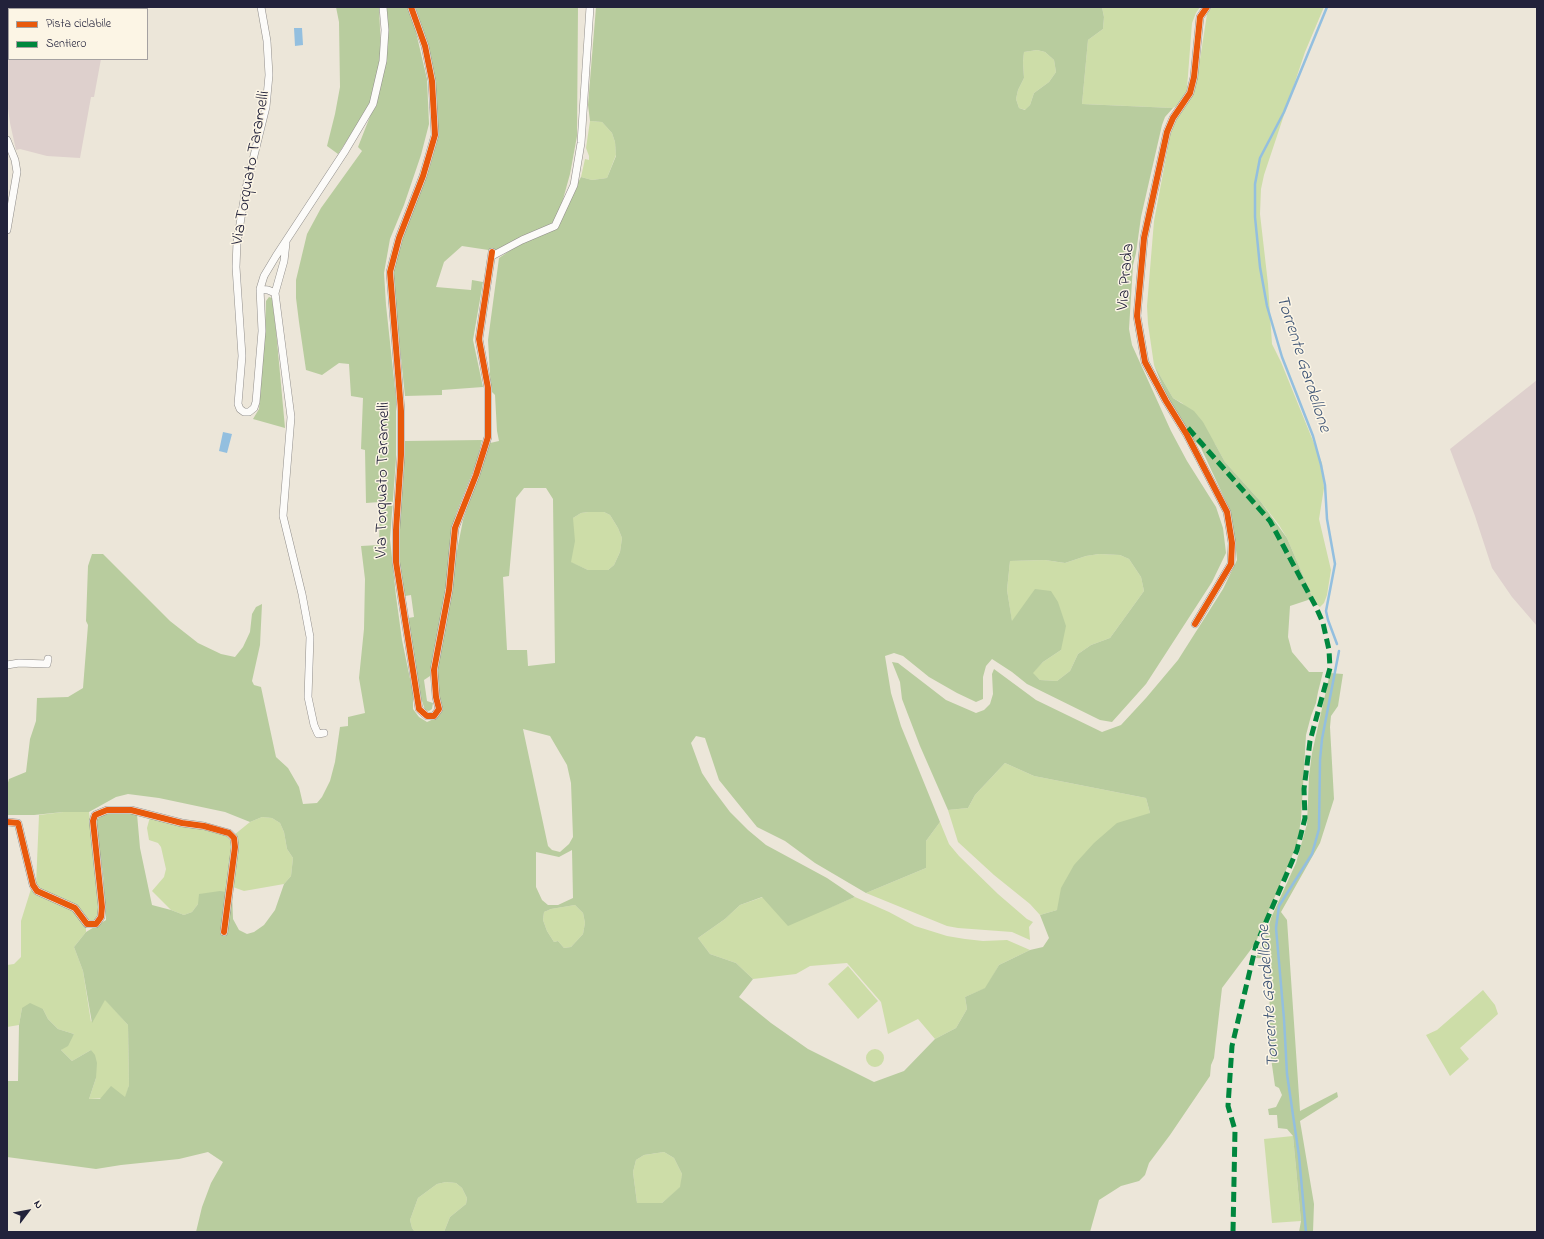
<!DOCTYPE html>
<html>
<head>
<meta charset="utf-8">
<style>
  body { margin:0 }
  #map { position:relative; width:1544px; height:1239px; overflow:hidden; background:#ece6d9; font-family:"Indie Flower",sans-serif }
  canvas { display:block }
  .frame { position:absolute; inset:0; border:8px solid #22223b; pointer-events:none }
  .legend { position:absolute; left:8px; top:8px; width:140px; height:52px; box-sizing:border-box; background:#fcf5e5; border:1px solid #a5a1a1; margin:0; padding:5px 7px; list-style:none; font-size:12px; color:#22223b }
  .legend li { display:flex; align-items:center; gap:8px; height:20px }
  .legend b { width:20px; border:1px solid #a5a1a1 }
  .north { position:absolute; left:8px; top:1191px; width:40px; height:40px; -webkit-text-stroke:3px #fcf5e5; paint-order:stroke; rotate:58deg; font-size:11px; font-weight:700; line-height:16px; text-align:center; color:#22223b }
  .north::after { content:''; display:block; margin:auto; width:14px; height:18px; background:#22223b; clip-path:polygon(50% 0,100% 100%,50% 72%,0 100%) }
</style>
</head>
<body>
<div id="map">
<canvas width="1544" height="1239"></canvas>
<div class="frame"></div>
<ul class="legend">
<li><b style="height:5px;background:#e8590c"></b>Pista ciclabile</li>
<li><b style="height:5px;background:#00873e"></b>Sentiero</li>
</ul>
<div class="north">N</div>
</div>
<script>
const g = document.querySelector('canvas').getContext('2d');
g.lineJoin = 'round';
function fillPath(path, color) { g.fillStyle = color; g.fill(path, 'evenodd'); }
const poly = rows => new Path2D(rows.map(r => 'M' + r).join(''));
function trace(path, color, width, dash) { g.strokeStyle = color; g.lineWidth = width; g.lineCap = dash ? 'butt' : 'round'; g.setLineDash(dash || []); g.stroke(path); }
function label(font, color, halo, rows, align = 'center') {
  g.font = font + ' "Indie Flower",sans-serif'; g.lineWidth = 3; g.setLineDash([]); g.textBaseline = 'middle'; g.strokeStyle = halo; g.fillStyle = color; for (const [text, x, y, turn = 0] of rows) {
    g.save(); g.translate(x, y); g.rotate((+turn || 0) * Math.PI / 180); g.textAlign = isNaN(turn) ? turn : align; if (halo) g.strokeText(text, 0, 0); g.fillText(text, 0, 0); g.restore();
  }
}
fillPath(poly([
  [7,33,9,34,9,59,101,59,94,97,91,97,80,158,47,156,20,149,16,150,10,123,7,101],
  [1537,380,1537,626,1512,597,1492,568,1475,516,1450,449]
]), '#ded0cd');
fillPath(poly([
  [1102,7,1200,7,1196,13,1192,23,1187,88,1185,98,1180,104,1173,108,1082,104,1088,40,1103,29,1104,17],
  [1212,7,1324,7,1305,52,1264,175,1261,189,1260,214,1268,284,1272,344,1281,362,1322,463,1324,488,1319,519,1331,570,1327,595,1324,603,1320,607,1311,594,1287,538,1279,525,1261,502,1225,462,1215,444,1182,403,1173,398,1154,365,1148,324,1147,306,1154,221,1171,131,1174,120,1197,79,1207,14],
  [1037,50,1045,52,1054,60,1056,72,1049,82,1034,93,1030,105,1026,110,1019,108,1016,99,1018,90,1024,78,1023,62,1024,52],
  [590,121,602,122,612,133,615,142,616,155,607,178,592,180,581,177,585,159,589,160,589,156,586,148],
  [588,512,604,512,610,515,618,528,622,538,620,552,614,565,608,570,588,570,570,562,573,528,573,518,581,513],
  [1099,554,1120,555,1129,559,1141,577,1144,591,1110,638,1091,645,1078,654,1070,671,1057,681,1040,680,1032,673,1043,662,1061,650,1012,622,1007,590,1010,561,1045,560,1065,563,1086,556],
  [1005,763,1034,776,1146,798,1150,813,1057,910,1040,915,1030,904,994,875,958,842,948,810,968,808,975,795],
  [63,812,89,812,98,891,98,915,95,920,90,922,84,913,75,905,41,890,36,885,39,815],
  [150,817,212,830,227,836,232,842,227,892,198,904,192,912,184,915,171,910,152,891,164,877,166,869,161,847,158,843,149,840,147,828],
  [262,817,272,818,280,823,284,832,287,849,293,858,291,876,284,884,244,891,233,887,234,835,250,822],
  [940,822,949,844,959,856,998,894,1027,919,1033,922,1029,927,1030,940,1012,932,958,928,947,926,866,893,926,868,926,841],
  [31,889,36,894,73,909,86,927,86,932,74,947,83,971,91,1022,105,999,128,1025,129,1085,126,1097,89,1099,96,1078,91,1050,72,1061,61,1050,74,1034,58,1029,48,1019,43,1009,22,1008,19,1025,7,1027,7,965,14,964,21,957,21,921],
  [763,897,831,907,855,897,889,912,915,926,947,936,965,939,983,941,1007,940,1030,950,999,965,986,988,965,997,967,1009,956,1028,935,1039,918,1019,888,1034,881,1002,847,963,810,966,796,974,753,979,736,963,710,954,698,938,725,919,740,905],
  [575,905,583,913,585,923,583,934,571,947,564,948,558,941,554,942,547,931,543,920,544,912,551,909],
  [848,966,878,1001,858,1019,828,984],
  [1483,990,1495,1005,1498,1014,1460,1048,1469,1059,1450,1076,1426,1035,1437,1030],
  '866 1058a9 9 0 1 1 18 0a9 9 0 1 1-18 0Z',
  [1293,1136,1301,1221,1272,1223,1264,1139],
  [664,1152,674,1158,682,1174,681,1187,662,1203,637,1203,633,1172,636,1160,644,1155],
  [446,1182,456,1183,462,1188,467,1198,466,1204,450,1217,444,1232,415,1232,412,1228,410,1220,418,1198,437,1184]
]), '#cddda8');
fillPath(poly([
  [336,7,379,7,381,51,374,93,368,109,338,154,327,146,335,114,340,87,339,22],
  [387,7,408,7,415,28,427,79,429,124,421,155,404,205,390,239,384,273,386,305,396,398,396,459,390,539,396,596,402,640,413,693,413,709,419,717,427,722,436,718,438,696,438,664,447,620,454,566,463,520,490,443,499,441,497,431,495,395,491,391,488,340,499,258,524,241,553,228,581,177,592,180,607,178,616,156,615,142,612,133,602,122,590,121,588,105,596,7,1102,7,1104,17,1103,29,1088,40,1082,104,1173,108,1165,117,1162,125,1141,217,1136,253,1133,265,1129,329,1132,345,1171,431,1187,461,1216,507,1223,528,1226,553,1212,582,1146,684,1112,722,1100,720,1027,684,1012,672,992,659,986,666,983,677,983,699,976,702,957,693,929,677,903,656,894,653,885,656,891,693,901,726,940,822,926,841,926,868,866,893,815,863,785,841,757,827,719,780,705,738,696,736,691,743,702,773,712,788,730,812,748,830,766,845,827,878,855,897,788,926,762,897,740,905,725,919,698,938,710,954,736,963,753,979,739,997,771,1023,808,1049,874,1082,904,1071,935,1039,956,1028,967,1009,965,997,985,988,999,965,1030,950,1043,947,1049,938,1040,915,1057,910,1061,888,1074,865,1094,843,1117,823,1150,813,1146,798,1034,776,1005,763,975,795,968,808,948,810,920,746,902,699,900,682,892,662,898,663,946,700,976,713,984,710,990,704,993,694,992,674,994,669,1036,700,1102,732,1121,725,1146,698,1178,660,1223,589,1237,560,1236,550,1228,506,1201,448,1191,437,1169,402,1154,365,1173,398,1194,411,1203,422,1225,462,1261,502,1287,538,1311,594,1320,607,1311,599,1290,606,1288,637,1292,652,1309,672,1323,672,1318,692,1316,703,1311,716,1306,735,1301,820,1297,844,1255,944,1222,988,1214,1058,1211,1065,1210,1076,1170,1135,1149,1163,1145,1175,1139,1181,1121,1186,1099,1200,1090,1232,444,1232,450,1217,466,1204,467,1198,462,1188,456,1183,446,1182,437,1184,418,1198,410,1220,412,1228,415,1232,196,1232,202,1207,211,1183,223,1162,208,1152,179,1159,121,1165,96,1169,7,1157,7,1081,18,1081,19,1025,22,1008,30,1003,43,1009,48,1019,58,1029,74,1034,68,1046,61,1050,72,1061,91,1050,95,1055,97,1063,96,1078,89,1099,100,1099,111,1086,125,1097,129,1085,128,1025,105,1000,92,1023,83,971,74,947,86,932,106,920,103,874,95,821,103,815,118,812,127,812,137,814,140,848,152,905,171,910,184,915,192,912,198,904,199,894,220,891,232,893,233,919,239,930,247,934,254,932,264,925,275,910,284,884,291,876,293,858,287,849,284,832,280,823,272,818,262,817,250,822,225,812,159,798,128,794,116,797,89,812,63,812,34,815,7,815,7,786,9,779,26,772,30,739,36,721,37,698,68,697,83,688,88,625,86,621,88,566,92,554,103,554,170,621,198,643,221,654,235,657,243,647,250,632,252,614,256,607,262,604,260,645,252,681,254,685,261,687,276,757,288,768,299,787,303,804,317,803,322,797,330,781,335,762,340,727,348,726,348,717,365,713,359,678,364,629,365,579,361,546,379,545,380,502,366,503,365,450,361,449,363,398,351,396,349,364,339,363,322,375,306,370,299,322,296,298,296,280,307,234,321,208,362,151,358,147,371,114,376,106,386,63],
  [1037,50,1045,52,1054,60,1056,72,1049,82,1034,93,1030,105,1025,110,1019,108,1016,99,1018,90,1024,78,1023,62,1024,52],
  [524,488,546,488,553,499,555,663,528,666,527,650,507,650,503,577,509,576,516,498],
  [588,512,604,512,610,515,618,528,622,538,620,552,614,565,608,570,588,570,571,562,575,541,573,518,581,513],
  [1099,554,1120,555,1129,559,1141,577,1144,591,1110,638,1091,645,1078,654,1070,671,1057,681,1040,680,1033,673,1043,662,1061,650,1066,626,1058,602,1051,591,1035,589,1012,621,1007,590,1010,561,1045,560,1065,563,1086,556],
  [523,729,550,736,567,765,571,783,573,837,569,844,560,852,552,850,548,846],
  [572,850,573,898,558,905,548,905,542,900,536,887,536,852,559,857],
  [575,905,583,913,585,923,583,934,571,947,564,948,558,941,554,942,547,931,543,920,544,912,551,909],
  [664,1152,674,1158,682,1174,680,1187,662,1203,637,1203,633,1172,636,1160,644,1155],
  [415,7,578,7,577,136,570,174,562,203,553,225,495,251,462,246,444,262,436,287,471,290,472,280,483,282,473,340,483,387,442,390,442,395,405,396,392,273,411,212,429,169,437,141,437,110,434,77,427,43],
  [269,297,272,298,276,330,285,428,253,419,259,409,265,334,266,301],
  [482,440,477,461,456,514,450,541,446,590,433,655,430,676,424,680,427,701,433,703,432,709,429,711,425,710,421,698,408,618,414,617,411,595,405,596,399,561,399,519,403,485,405,441],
  [1330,673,1343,674,1338,706,1331,716,1330,727,1334,799,1320,843,1281,912,1287,920,1300,1111,1337,1092,1338,1097,1300,1121,1314,1204,1313,1232,1299,1232,1301,1221,1293,1136,1287,1129,1278,1128,1277,1115,1269,1115,1268,1109,1276,1107,1282,1095,1279,1088,1275,1086,1269,1044,1270,1009,1268,980,1272,959,1256,958,1267,933,1271,918,1296,863,1307,824,1309,776,1312,753]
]), '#b8cc9e');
fillPath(poly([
  [294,28,302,28,303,45,295,46],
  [223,432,232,434,227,453,219,451]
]), '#93bfdf');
trace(poly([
  [1327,7,1284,112,1260,158,1255,184,1255,217,1260,267,1267,306,1282,357,1313,436,1321,465,1325,485,1327,519,1335,564,1326,611,1328,620,1337,644],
  [1306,1232,1299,1156,1287,1074,1284,1019,1276,928,1279,906,1312,854,1319,829,1320,760,1322,739,1339,651]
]), '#93bfdf', 2.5);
const minor = poly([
  [96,7,97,9],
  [261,7,267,41,269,75,266,107,246,188,237,242,236,267,242,356,238,404,240,409,244,412,249,412,254,408,256,402,262,331,260,289,264,276,276,256,345,151,373,104,383,61,385,30,383,7],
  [411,7,425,46,432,81,435,135,423,176,399,238,390,272,401,411,401,455,396,530,396,562,419,709,427,716,434,716,439,709,436,697,434,670,449,590,455,528,476,475,488,437,488,388,479,339,492,252],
  [105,9,106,7],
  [7,140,15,160,17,172,7,230],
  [286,243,284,261,275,293,291,417,283,516,302,594,310,637,308,697,314,725,318,734,324,733],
  [492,256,522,240,555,226,574,185,581,143,590,7],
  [260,289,268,290,275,293],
  [1195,624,1231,564,1232,543,1227,512,1187,435,1166,401,1145,362,1137,316,1144,238,1167,132,1173,118,1190,93,1194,77,1200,17,1207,7],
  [7,665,19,663,47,664,48,659],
  [7,822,18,823,33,885,37,891,75,908,87,924,96,924,101,917,102,907,93,821,95,815,107,810,131,810,182,823,204,826,229,833,234,838,235,847,224,932]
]);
trace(minor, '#918e8b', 8);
trace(minor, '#fcfbf9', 7);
trace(poly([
  [1188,428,1270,521,1316,607,1323,623,1329,650,1330,668,1310,741,1304,789,1305,818,1297,850,1256,945,1232,1046,1228,1106,1235,1130,1233,1232]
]), '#00873e', 5, [10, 5]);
trace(poly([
  [411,7,425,46,432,81,435,135,423,176,399,238,390,272,401,411,401,455,396,530,396,562,419,709,427,716,434,716,439,709,436,697,434,670,449,590,455,528,476,475,488,437,488,388,479,339,492,252],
  [1195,624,1231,564,1232,543,1227,512,1187,435,1166,401,1145,362,1137,316,1144,238,1167,132,1173,118,1190,93,1194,77,1200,17,1207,7],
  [7,822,18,823,33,885,37,891,75,908,87,924,96,924,101,917,102,907,93,821,95,815,107,810,131,810,182,823,204,826,229,833,234,838,235,847,224,932]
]), '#e8590c', 6);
label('17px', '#22223b', '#fcf5e5', [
  ["Via Torquato Taramelli",252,168,-80],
  ["Via Prada",1127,277,-85],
  ["Via Torquato Taramelli",384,480,-89]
]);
label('italic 18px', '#3c5375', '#fcf5e5', [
  ["Torrente Gardellone",1302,364,72],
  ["Torrente Gardellone",1270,996,-94]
]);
</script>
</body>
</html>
